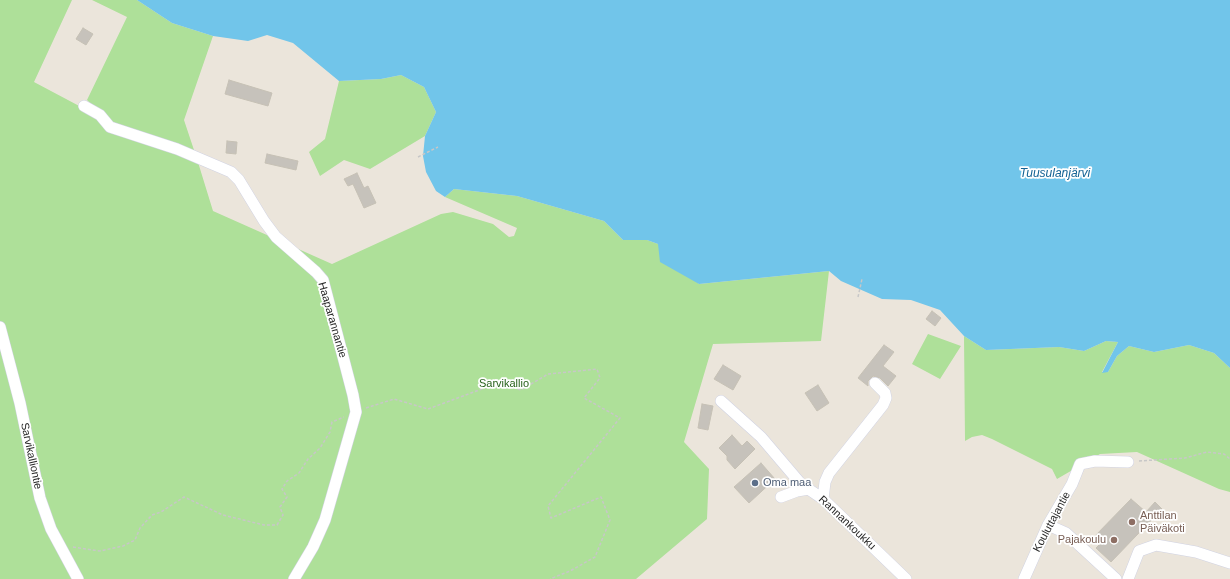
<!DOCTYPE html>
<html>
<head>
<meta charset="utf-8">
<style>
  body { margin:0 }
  canvas { display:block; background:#ebe5db }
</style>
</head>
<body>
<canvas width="1230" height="579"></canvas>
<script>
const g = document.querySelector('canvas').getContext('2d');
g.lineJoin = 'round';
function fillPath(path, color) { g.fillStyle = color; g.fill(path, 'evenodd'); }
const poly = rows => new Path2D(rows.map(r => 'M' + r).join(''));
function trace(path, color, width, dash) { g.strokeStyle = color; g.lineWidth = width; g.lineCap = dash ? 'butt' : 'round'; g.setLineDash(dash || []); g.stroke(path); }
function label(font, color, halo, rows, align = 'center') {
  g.font = font + ' Arial,sans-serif'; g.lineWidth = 3.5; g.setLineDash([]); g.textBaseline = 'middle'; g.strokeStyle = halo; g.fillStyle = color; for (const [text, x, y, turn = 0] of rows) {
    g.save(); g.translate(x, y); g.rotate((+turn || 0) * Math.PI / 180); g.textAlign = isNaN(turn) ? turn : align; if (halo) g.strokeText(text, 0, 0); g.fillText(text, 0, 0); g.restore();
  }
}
fillPath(poly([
  [0,0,72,0,34,82,83,108,109,129,197,159,213,211,332,264,441,214,453,212,493,224,509,237,514,236,517,228,445,197,454,189,517,196,604,221,623,240,647,240,658,244,699,284,829,271,821,341,713,344,684,442,709,469,707,519,636,579,0,579],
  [92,0,137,0,172,23,213,36,184,120,195,153,111,125,87,100,127,17],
  [401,75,424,87,436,112,425,136,370,169,344,160,320,176,309,152,325,139,339,81,381,79],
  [928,334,961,346,940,379,912,364],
  [964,336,986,350,1059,347,1084,351,1106,341,1118,342,1102,372,1108,372,1117,356,1129,346,1154,352,1189,345,1214,353,1230,368,1230,492,1219,489,1137,452,1100,454,1057,479,1052,469,992,439,982,435,972,437,965,441]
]), '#aee099');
fillPath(poly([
  [137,0,1230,0,1230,368,1214,353,1189,345,1154,352,1129,346,1117,356,1108,372,1102,373,1118,342,1106,341,1084,351,1059,347,986,350,964,336,940,310,911,300,882,299,841,281,829,271,699,284,660,262,658,244,647,240,623,240,604,221,517,196,454,189,445,197,436,191,426,172,423,156,425,136,436,112,424,87,401,75,381,79,339,81,293,43,267,35,248,41,213,36,172,23]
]), '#71c5ea');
const building = poly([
  [83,28,93,34,86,45,76,39,83,28],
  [229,80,272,93,268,106,225,94,229,80],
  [227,141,237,142,236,154,226,153,227,141],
  [267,154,298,161,296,170,265,163,267,154],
  [357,173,364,188,368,186,376,203,364,208,353,184,348,186,344,179,357,173],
  [932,311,941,318,935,326,926,319,932,311],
  [884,345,894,352,883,366,896,376,888,386,880,378,873,376,868,381,868,386,858,378,884,345],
  [723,365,741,376,733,390,714,379,723,365],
  [818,385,829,403,817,411,805,393,818,385],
  [702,404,713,406,708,430,698,428,702,404],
  [732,435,742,446,747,441,755,449,735,469,727,460,727,456,719,448,732,435],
  [761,463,775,479,749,503,734,487,761,463],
  [1131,499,1146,512,1155,502,1162,509,1111,562,1096,548,1100,544,1093,538,1131,499]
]);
fillPath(building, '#c6c2bb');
trace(building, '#c6c1b5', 1);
const minor = poly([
  [84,106,100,115,110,127,177,149,231,172,239,180,264,221,276,237,316,272,323,280,353,395,356,412,325,520,313,547,294,579],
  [0,327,20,403,40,498,51,529,78,579],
  [721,401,761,437,801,484,823,499,906,579],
  [781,497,797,491,809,489],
  [823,499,825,482,829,473,883,405,886,398,885,393,875,383],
  [1048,525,1066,533,1116,579],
  [1024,579,1048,525,1072,484,1080,464,1095,461,1128,462],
  [1128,579,1139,551,1156,545,1196,552,1230,563]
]);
trace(minor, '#d1d3e2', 12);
trace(poly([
  [418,157,438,147],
  [858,297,862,279],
  [366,408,394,399,428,409,498,383,521,390,548,374,597,369,600,378,584,398,620,418,548,506,551,518,601,497,610,520,595,557,570,571,550,579],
  [1139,461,1185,458,1207,452,1224,454,1230,459],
  [73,547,100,551,123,546,135,540,140,528,152,515,161,512,184,497,223,515,264,525,277,525,283,515,280,507,287,497,282,489,287,481,299,473,308,459,320,448,330,432,332,422,344,417]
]), '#c7c7c7', 1.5, [3, 2]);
trace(minor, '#fff', 11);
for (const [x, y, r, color] of [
  [755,483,4,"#5c6f8a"],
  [1132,522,4,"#8d6e63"],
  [1114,540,4,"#8d6e63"]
]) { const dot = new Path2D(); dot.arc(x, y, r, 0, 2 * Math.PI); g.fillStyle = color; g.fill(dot); trace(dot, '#fff', 1.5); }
label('11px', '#292929', '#fff', [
  ["Haaparannantie",332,320,74],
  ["Sarvikalliontie",31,456,78],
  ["Kouluttajantie",1052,522,-62],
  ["Rannankoukku",847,523,43]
]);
label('11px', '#28631c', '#fff', [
  ["Sarvikallio",504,384]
]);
label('11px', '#4e5e75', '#fff', [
  ["Oma maa",763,483]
], 'left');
label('11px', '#785e54', '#fff', [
  ["Anttilan",1140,516],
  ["Päiväkoti",1140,529],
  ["Pajakoulu",1106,540,"right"]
], 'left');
label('italic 12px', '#126294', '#fff', [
  ["Tuusulanjärvi",1055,174]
]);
</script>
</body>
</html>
